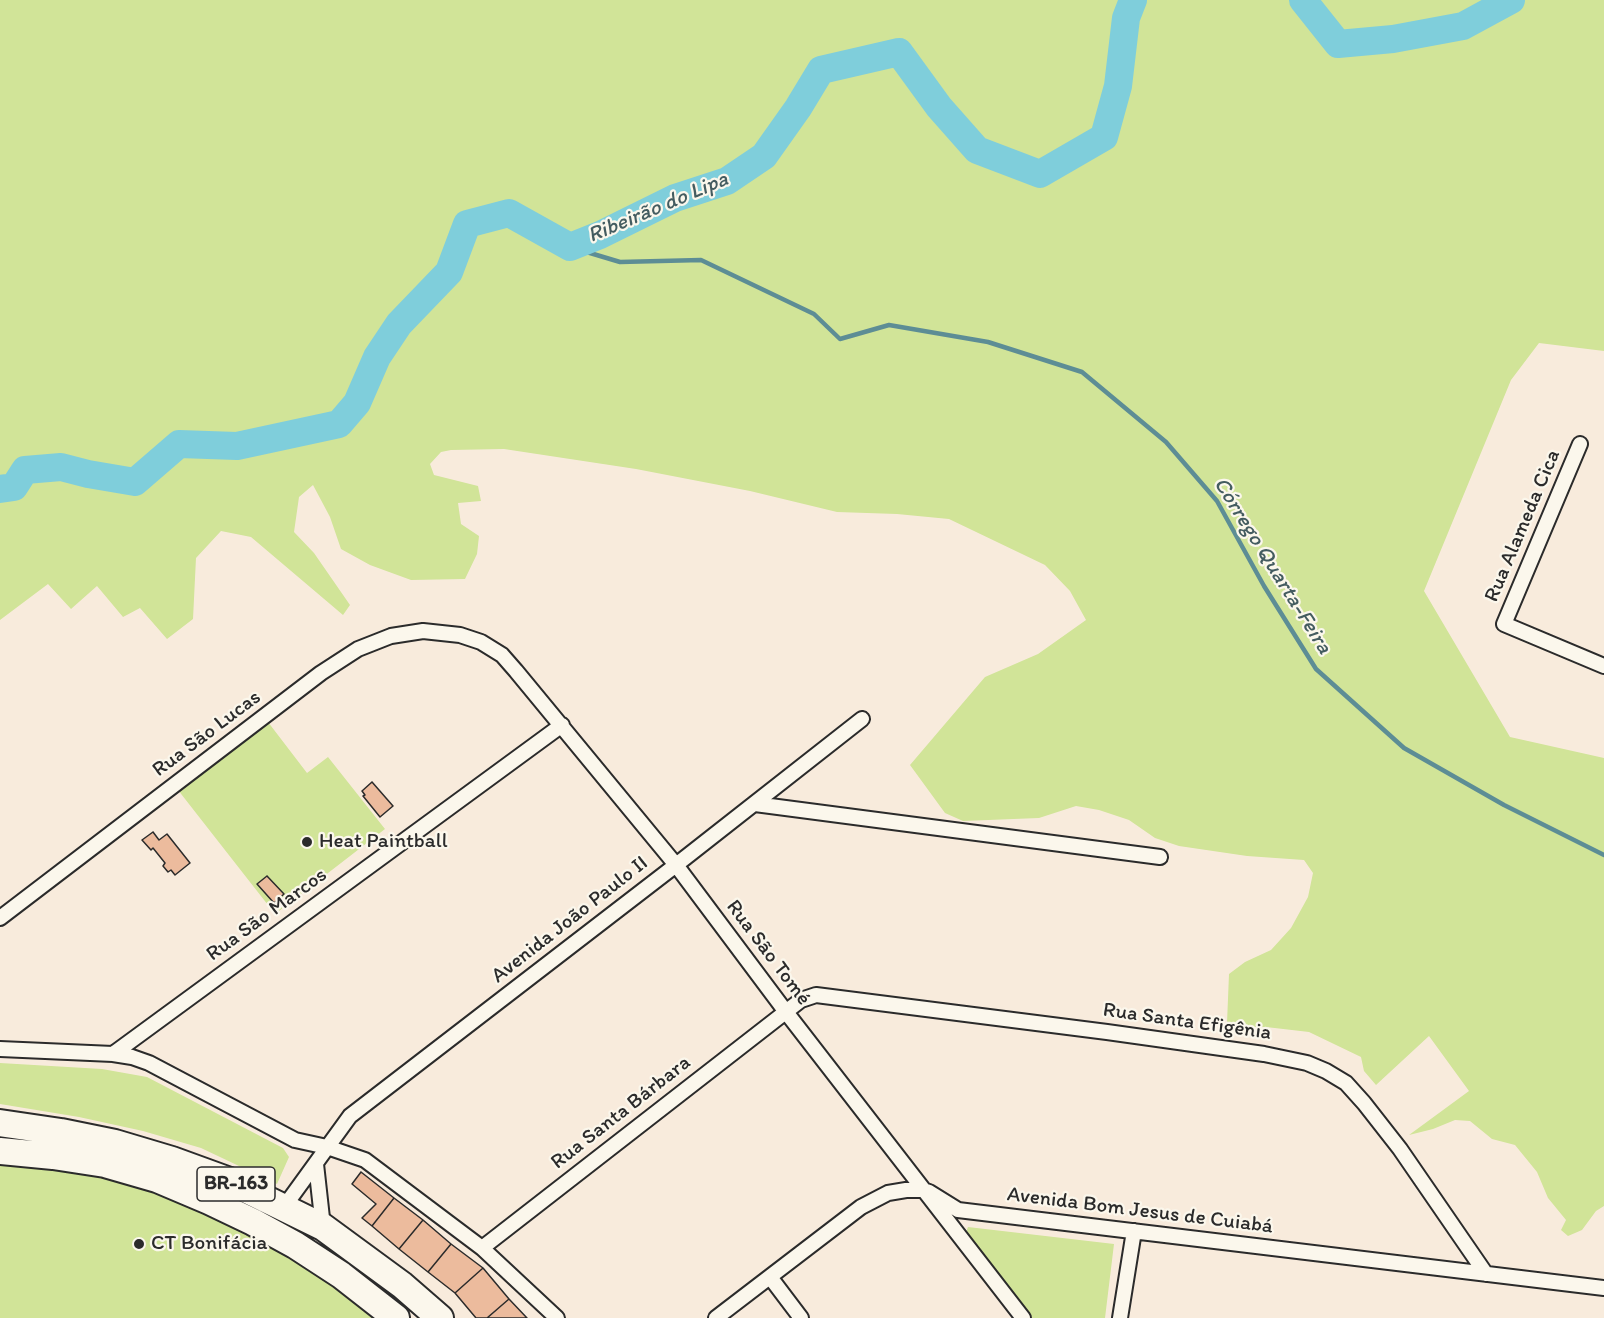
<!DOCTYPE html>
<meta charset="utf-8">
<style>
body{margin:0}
canvas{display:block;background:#f8ebdc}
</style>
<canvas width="1604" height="1318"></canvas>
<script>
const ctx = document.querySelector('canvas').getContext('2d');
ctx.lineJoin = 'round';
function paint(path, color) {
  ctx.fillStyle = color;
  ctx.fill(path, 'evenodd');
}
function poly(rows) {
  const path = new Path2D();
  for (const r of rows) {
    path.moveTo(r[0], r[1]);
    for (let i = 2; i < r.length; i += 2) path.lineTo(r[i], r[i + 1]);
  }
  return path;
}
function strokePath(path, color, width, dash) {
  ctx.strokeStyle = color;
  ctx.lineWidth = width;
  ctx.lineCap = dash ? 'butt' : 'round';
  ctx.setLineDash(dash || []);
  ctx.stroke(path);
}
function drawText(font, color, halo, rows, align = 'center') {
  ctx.font = font + ' Itim,sans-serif';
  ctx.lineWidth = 4.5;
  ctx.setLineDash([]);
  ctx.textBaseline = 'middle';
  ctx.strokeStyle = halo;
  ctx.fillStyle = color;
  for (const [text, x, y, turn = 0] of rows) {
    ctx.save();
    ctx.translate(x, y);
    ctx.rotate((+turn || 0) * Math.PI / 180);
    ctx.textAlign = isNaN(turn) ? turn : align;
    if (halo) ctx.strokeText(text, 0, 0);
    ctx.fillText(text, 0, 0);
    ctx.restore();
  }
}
const green = poly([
 [0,0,1604,0,1604,351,1539,343,1511,380,1424,591,1510,737,1604,758,1604,1206,1596,1211,1582,1230,1568,1236,1561,1230,1566,1220,1548,1198,1537,1172,1515,1145,1492,1139,1470,1121,1455,1120,1433,1129,1409,1135,1469,1091,1429,1036,1376,1085,1364,1071,1361,1057,1309,1032,1266,1027,1238,1027,1227,1023,1229,974,1245,962,1271,950,1291,928,1308,897,1313,873,1304,860,1247,856,1179,846,1155,838,1129,820,1099,810,1076,806,1039,818,963,821,945,813,910,765,985,677,1038,654,1086,620,1070,591,1045,565,949,519,897,514,837,512,750,491,636,469,504,449,451,450,441,452,430,464,434,475,478,486,481,501,458,503,461,524,479,536,477,554,465,579,411,580,370,565,341,549,330,517,313,485,299,497,294,532,314,553,350,605,343,615,251,537,221,531,196,558,193,619,167,639,140,608,123,617,97,586,71,609,48,584,0,620],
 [268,722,307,773,328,757,385,829,275,914,178,790],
 [0,1063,102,1069,147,1077,283,1148,289,1157,277,1184,201,1148,143,1131,79,1117,0,1104],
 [0,1159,105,1175,184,1200,259,1233,384,1318,0,1318],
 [968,1227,1114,1244,1105,1318,1032,1318,964,1238]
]);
const stream = poly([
 [570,247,620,262,701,260,814,314,840,339,889,325,988,342,1082,372,1166,442,1217,501,1264,586,1316,669,1404,748,1504,805,1604,855]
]);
const river = poly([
 [1303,0,1338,44,1393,39,1463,26,1511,0],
 [0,489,14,487,25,470,61,467,88,474,135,482,179,444,237,446,339,424,357,403,377,357,399,324,449,272,467,224,509,213,570,247,600,235,675,198,727,181,764,156,798,108,821,70,899,52,939,107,977,150,1040,174,1104,137,1118,86,1126,18,1133,0]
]);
const building = poly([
 [372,782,393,806,380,817,363,796,365,795,362,791,372,782],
 [153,832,159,840,167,834,190,863,175,875,171,870,168,872,163,866,165,863,153,848,151,850,142,840,153,832],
 [267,876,284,894,274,903,257,884,267,876],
 [361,1172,394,1198,372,1226,362,1218,376,1204,352,1184,361,1172],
 [394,1198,423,1220,399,1249,372,1226,394,1198],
 [423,1220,451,1244,428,1272,399,1249,423,1220],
 [451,1244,483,1268,455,1293,428,1272,451,1244],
 [483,1268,509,1299,487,1318,476,1318,455,1293,483,1268],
 [509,1299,527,1318,487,1318,509,1299]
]);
const street = poly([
 [1580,444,1504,624,1604,666],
 [755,804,1160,857],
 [0,918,321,673,358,649,391,636,423,631,460,635,481,642,502,655,516,671,676,865,786,1012,1023,1318],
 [0,1049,113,1054,132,1057,149,1063,295,1140,327,1147,365,1160,482,1248,557,1318],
 [113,1054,562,725],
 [316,1164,323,1227],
 [284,1207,350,1116,676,865,862,719],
 [482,1248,801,1000,816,995,1107,1032,1264,1054,1307,1063,1326,1071,1346,1083,1364,1103,1400,1149,1486,1274],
 [770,1277,801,1318],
 [716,1318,861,1207,888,1193,906,1190,923,1190,929,1192,958,1210,1604,1288],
 [1120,1318,1134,1231]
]);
const highway = poly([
 [0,1123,61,1132,115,1143,172,1160,227,1180,323,1227,402,1285,440,1318],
 [0,1151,53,1156,105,1164,157,1179,209,1201,253,1222,295,1245,341,1275,396,1318]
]);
const markers = [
 [307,842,6,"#2b2b2b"],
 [139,1244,6,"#2b2b2b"]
];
const shields = [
 [236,1184,78]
];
const shieldNames = [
 ["BR-163",236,1184]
];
const streetNames = [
 ["Rua Alameda Cica",1523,526,-67],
 ["Rua São Lucas",207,734,-37],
 ["Rua São Marcos",267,915,-36],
 ["Avenida João Paulo II",570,920,-38],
 ["Rua São Tomé",768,953,53],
 ["Rua Santa Efigênia",1187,1022,8],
 ["Rua Santa Bárbara",621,1113,-38],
 ["Avenida Bom Jesus de Cuiabá",1140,1211,7]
];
const poiNames = [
 ["Heat Paintball",319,842],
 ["CT Bonifácia",151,1244]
];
const waterNames = [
 ["Ribeirão do Lipa",658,208,-23],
 ["Córrego Quarta-Feira",1272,566,58]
];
paint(green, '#d1e498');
strokePath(stream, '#5d8d95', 4.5);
strokePath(river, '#7fcedb', 28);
paint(building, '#ecbb9d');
strokePath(building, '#2b2b2b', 1.5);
strokePath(street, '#2b2b2b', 18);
strokePath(highway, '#2b2b2b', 30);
strokePath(street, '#fbf7ec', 14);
strokePath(highway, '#fbf7ec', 26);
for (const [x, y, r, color] of markers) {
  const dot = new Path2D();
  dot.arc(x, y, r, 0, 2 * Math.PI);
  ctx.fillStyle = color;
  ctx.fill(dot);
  strokePath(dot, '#fbf7ec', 2);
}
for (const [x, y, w] of shields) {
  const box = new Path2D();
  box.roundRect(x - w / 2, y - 17, w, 34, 4.5);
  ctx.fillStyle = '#fbf7ec';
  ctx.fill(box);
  strokePath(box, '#2b2b2b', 1.5);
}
drawText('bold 20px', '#2b2b2b', null, shieldNames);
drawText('21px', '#2b2b2b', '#fbf7ec', streetNames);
drawText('21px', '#2b2b2b', '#fbf7ec', poiNames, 'left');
drawText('italic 22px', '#445c60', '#fbf7ec', waterNames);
</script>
